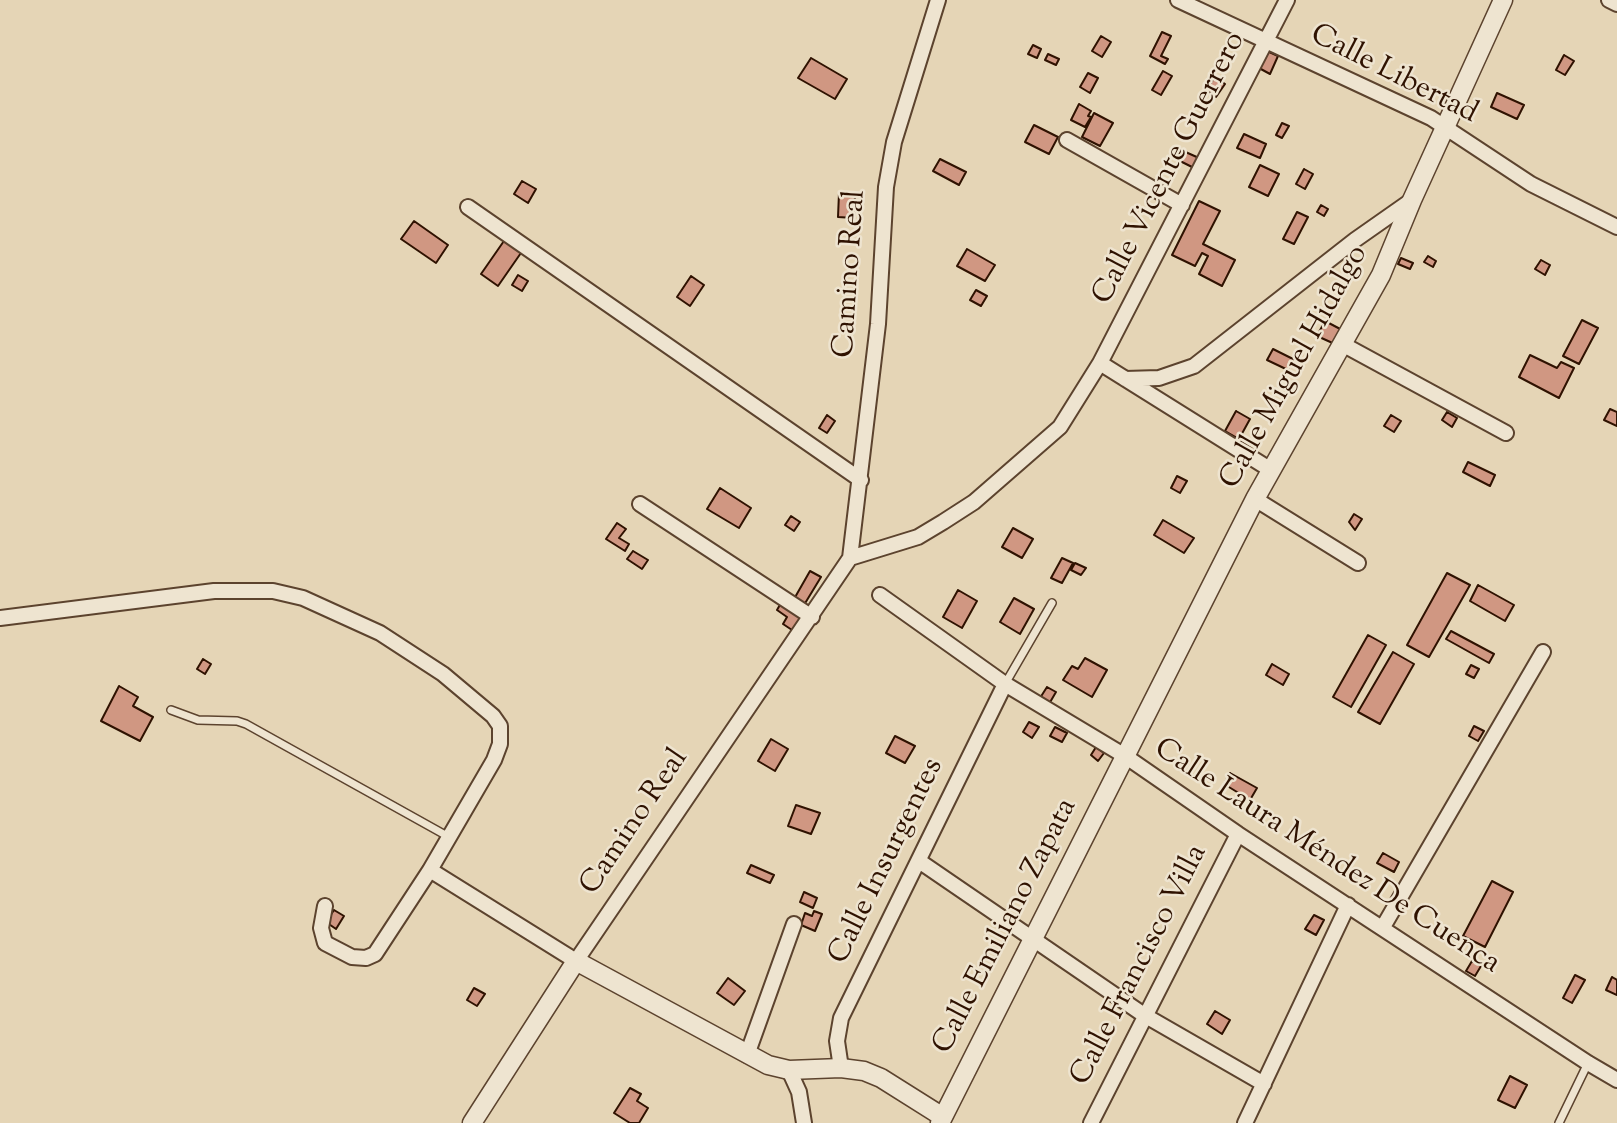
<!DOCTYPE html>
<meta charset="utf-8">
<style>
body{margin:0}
canvas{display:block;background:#e5d5b6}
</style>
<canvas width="1617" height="1123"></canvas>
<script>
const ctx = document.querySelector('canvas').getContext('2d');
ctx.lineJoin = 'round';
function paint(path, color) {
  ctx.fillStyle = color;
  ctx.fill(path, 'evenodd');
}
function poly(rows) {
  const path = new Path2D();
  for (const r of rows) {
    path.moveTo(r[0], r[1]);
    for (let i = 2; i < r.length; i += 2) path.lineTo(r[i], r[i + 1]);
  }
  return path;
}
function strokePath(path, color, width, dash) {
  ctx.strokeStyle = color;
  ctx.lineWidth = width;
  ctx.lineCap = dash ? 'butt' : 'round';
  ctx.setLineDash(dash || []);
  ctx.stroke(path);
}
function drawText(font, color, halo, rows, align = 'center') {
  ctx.font = font + ' "Sorts Mill Goudy",serif';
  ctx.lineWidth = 5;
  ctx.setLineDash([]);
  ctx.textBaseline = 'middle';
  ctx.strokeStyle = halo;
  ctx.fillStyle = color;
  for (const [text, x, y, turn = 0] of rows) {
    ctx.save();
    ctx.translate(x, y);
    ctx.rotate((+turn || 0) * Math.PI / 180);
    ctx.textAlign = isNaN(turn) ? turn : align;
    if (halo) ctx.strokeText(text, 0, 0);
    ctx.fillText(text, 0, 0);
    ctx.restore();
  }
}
const building = poly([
 [1162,32,1171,36,1161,56,1168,59,1165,64,1150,56,1162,32],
 [1101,36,1111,42,1102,57,1092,51,1101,36],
 [1033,45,1041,49,1037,58,1028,54,1033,45],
 [1267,51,1278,56,1270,74,1259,68,1267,51],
 [1048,54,1059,59,1056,65,1045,60,1048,54],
 [1564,55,1574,61,1565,75,1556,70,1564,55],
 [811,58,847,79,835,99,798,78,811,58],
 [1163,71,1172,76,1161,95,1152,90,1163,71],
 [1088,73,1098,78,1090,93,1080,87,1088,73],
 [1215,77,1225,84,1216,97,1206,90,1215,77],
 [1497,93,1524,105,1517,119,1491,107,1497,93],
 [1079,104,1091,111,1088,116,1091,117,1085,127,1071,120,1079,104],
 [1094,113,1113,123,1100,146,1082,137,1094,113],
 [1282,123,1289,126,1282,138,1276,135,1282,123],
 [1034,125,1058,137,1049,154,1025,142,1034,125],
 [1244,134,1266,144,1260,158,1237,148,1244,134],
 [1181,150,1199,158,1194,168,1176,159,1181,150],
 [940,159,966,172,959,185,933,171,940,159],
 [1260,165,1279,174,1268,196,1249,187,1260,165],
 [1304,169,1313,174,1305,189,1296,184,1304,169],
 [522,181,536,189,528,203,514,194,522,181],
 [839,193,855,194,854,218,838,217,839,193],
 [1199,201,1220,211,1203,244,1235,260,1222,286,1199,274,1208,256,1202,253,1195,266,1172,255,1199,201],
 [1321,205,1328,209,1324,216,1317,212,1321,205],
 [1297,212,1308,217,1294,244,1283,239,1297,212],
 [414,221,448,245,436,263,401,239,414,221],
 [506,238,523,250,498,286,481,274,506,238],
 [967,249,995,265,985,281,957,266,967,249],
 [1428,256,1436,261,1433,267,1424,262,1428,256],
 [1401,258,1413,263,1410,269,1398,264,1401,258],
 [1541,260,1550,265,1545,275,1535,269,1541,260],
 [518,275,528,281,522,291,512,285,518,275],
 [691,276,704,285,690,306,677,297,691,276],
 [976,290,987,296,981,306,970,300,976,290],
 [1582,320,1598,328,1579,364,1563,356,1582,320],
 [1325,321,1344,331,1337,345,1317,336,1325,321],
 [1273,349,1293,359,1288,370,1267,360,1273,349],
 [1530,355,1557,368,1561,362,1574,368,1559,398,1519,377,1530,355],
 [1610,409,1617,412,1617,426,1604,420,1610,409],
 [1236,411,1250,419,1239,439,1225,431,1236,411],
 [1447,412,1457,418,1452,427,1442,420,1447,412],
 [827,415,835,421,827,433,819,428,827,415],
 [1391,415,1401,421,1394,432,1384,426,1391,415],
 [1468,462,1495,475,1490,486,1463,472,1468,462],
 [1177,476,1187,481,1180,493,1171,488,1177,476],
 [720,488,751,508,739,528,707,509,720,488],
 [1354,514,1362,519,1355,530,1349,522,1354,514],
 [791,516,800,522,794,531,785,525,791,516],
 [1163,520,1194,538,1184,553,1154,535,1163,520],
 [617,523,626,529,619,538,629,544,625,551,606,539,617,523],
 [1013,528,1033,539,1022,558,1002,547,1013,528],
 [633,551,648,560,642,569,627,559,633,551],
 [1062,558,1073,563,1062,583,1051,578,1062,558],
 [1075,563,1086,568,1081,575,1071,570,1075,563],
 [810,571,821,577,804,605,794,599,810,571],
 [1447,573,1470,585,1429,657,1407,645,1447,573],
 [1478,585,1514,605,1505,621,1470,601,1478,585],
 [958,590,977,601,962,628,943,617,958,590],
 [1014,598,1034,609,1020,634,1000,622,1014,598],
 [781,603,802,616,792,630,783,624,787,617,777,610,781,603],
 [1451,631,1494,654,1489,663,1446,639,1451,631],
 [1368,635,1386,645,1351,707,1333,697,1368,635],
 [1393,652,1414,664,1380,724,1358,712,1393,652],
 [1085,658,1107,670,1092,697,1063,680,1072,666,1078,669,1085,658],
 [203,659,211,664,205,674,197,669,203,659],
 [1272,664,1289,674,1283,685,1266,675,1272,664],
 [1471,665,1479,669,1474,678,1466,674,1471,665],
 [119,686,138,697,133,706,153,717,140,741,101,721,119,686],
 [1047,687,1056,692,1049,704,1040,698,1047,687],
 [1029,722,1039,727,1032,738,1023,732,1029,722],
 [1474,726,1484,731,1478,741,1469,736,1474,726],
 [1055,727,1067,733,1062,742,1050,736,1055,727],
 [895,736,915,746,905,763,886,753,895,736],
 [771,739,788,749,775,771,758,761,771,739],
 [1096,747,1104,753,1098,761,1091,755,1096,747],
 [1230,773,1257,788,1250,800,1224,784,1230,773],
 [796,805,820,813,811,834,788,826,796,805],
 [1383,853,1399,862,1394,872,1377,863,1383,853],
 [751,865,774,875,770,883,747,873,751,865],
 [1492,881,1513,892,1485,947,1463,936,1492,881],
 [804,892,817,898,813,908,800,902,804,892],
 [334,910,344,916,336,929,326,922,334,910],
 [814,911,822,914,815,931,801,925,805,913,812,916,814,911],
 [1314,915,1324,920,1316,935,1305,929,1314,915],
 [1472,961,1481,966,1475,976,1466,971,1472,961],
 [1575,975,1585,980,1572,1003,1563,998,1575,975],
 [1612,977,1617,980,1617,995,1606,990,1612,977],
 [728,978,745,991,734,1005,717,993,728,978],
 [474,988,485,994,477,1006,467,1000,474,988],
 [1215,1011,1230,1020,1222,1034,1207,1024,1215,1011],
 [1510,1076,1527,1085,1515,1108,1498,1100,1510,1076],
 [630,1088,641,1094,637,1101,648,1108,639,1123,630,1123,614,1113,630,1088]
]);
const service = poly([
 [1005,684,1052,603],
 [171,710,198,720,237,721,246,724,449,837],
 [1559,1123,1588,1063]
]);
const minor = poly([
 [1178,0,1431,118,1531,184,1617,227],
 [1609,0,1617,4],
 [1067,140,1182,205],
 [468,207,861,480],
 [1344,345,1506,433],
 [1100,363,1271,470],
 [1125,379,1159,378,1194,366,1355,240,1412,200],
 [1255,499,1358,563],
 [640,504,812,617],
 [850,558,918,537,943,522,974,502,1060,427,1100,363,1287,0],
 [880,595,1005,684,1125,756,1238,834,1588,1063,1617,1080],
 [0,618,214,591,273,591,303,598,380,633,443,674,493,716,500,726,500,744,494,760,430,870,375,954,366,958,352,957,325,943,321,928,325,906],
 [919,861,1144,1015,1264,1084],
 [430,870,576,961,850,558,878,324,886,187,894,142,938,0],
 [1383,927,1543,652],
 [747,1055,794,924],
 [841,1068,837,1041,841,1018,1005,684],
 [789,1070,799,1092,804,1123],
 [1091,1123,1238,834],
 [1245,1123,1348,905]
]);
const tertiary = poly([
 [472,1123,576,961,768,1065,789,1070,841,1068,864,1071,881,1078,943,1117],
 [940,1123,1255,499,1381,275,1412,200,1503,0]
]);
const streetNames = [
 ["Calle Libertad",1393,76,27],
 ["Calle Vicente Guerrero",1171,169,-63],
 ["Camino Real",852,274,-86],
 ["Calle Miguel Hidalgo",1296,368,-61],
 ["Camino Real",636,823,-56],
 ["Calle Laura Méndez De Cuenca",1326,858,33],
 ["Calle Insurgentes",888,862,-64],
 ["Calle Emiliano Zapata",1007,927,-63],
 ["Calle Francisco Villa",1141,966,-63]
];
paint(building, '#d09782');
strokePath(building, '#2f1201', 2);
strokePath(service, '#5c432e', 10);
strokePath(minor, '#5c432e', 18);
strokePath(tertiary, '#5c432e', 21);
strokePath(service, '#eee4d0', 7);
strokePath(minor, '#eee4d0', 14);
strokePath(tertiary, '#eee4d0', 18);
drawText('30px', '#2f1201', '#eee4d0', streetNames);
</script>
